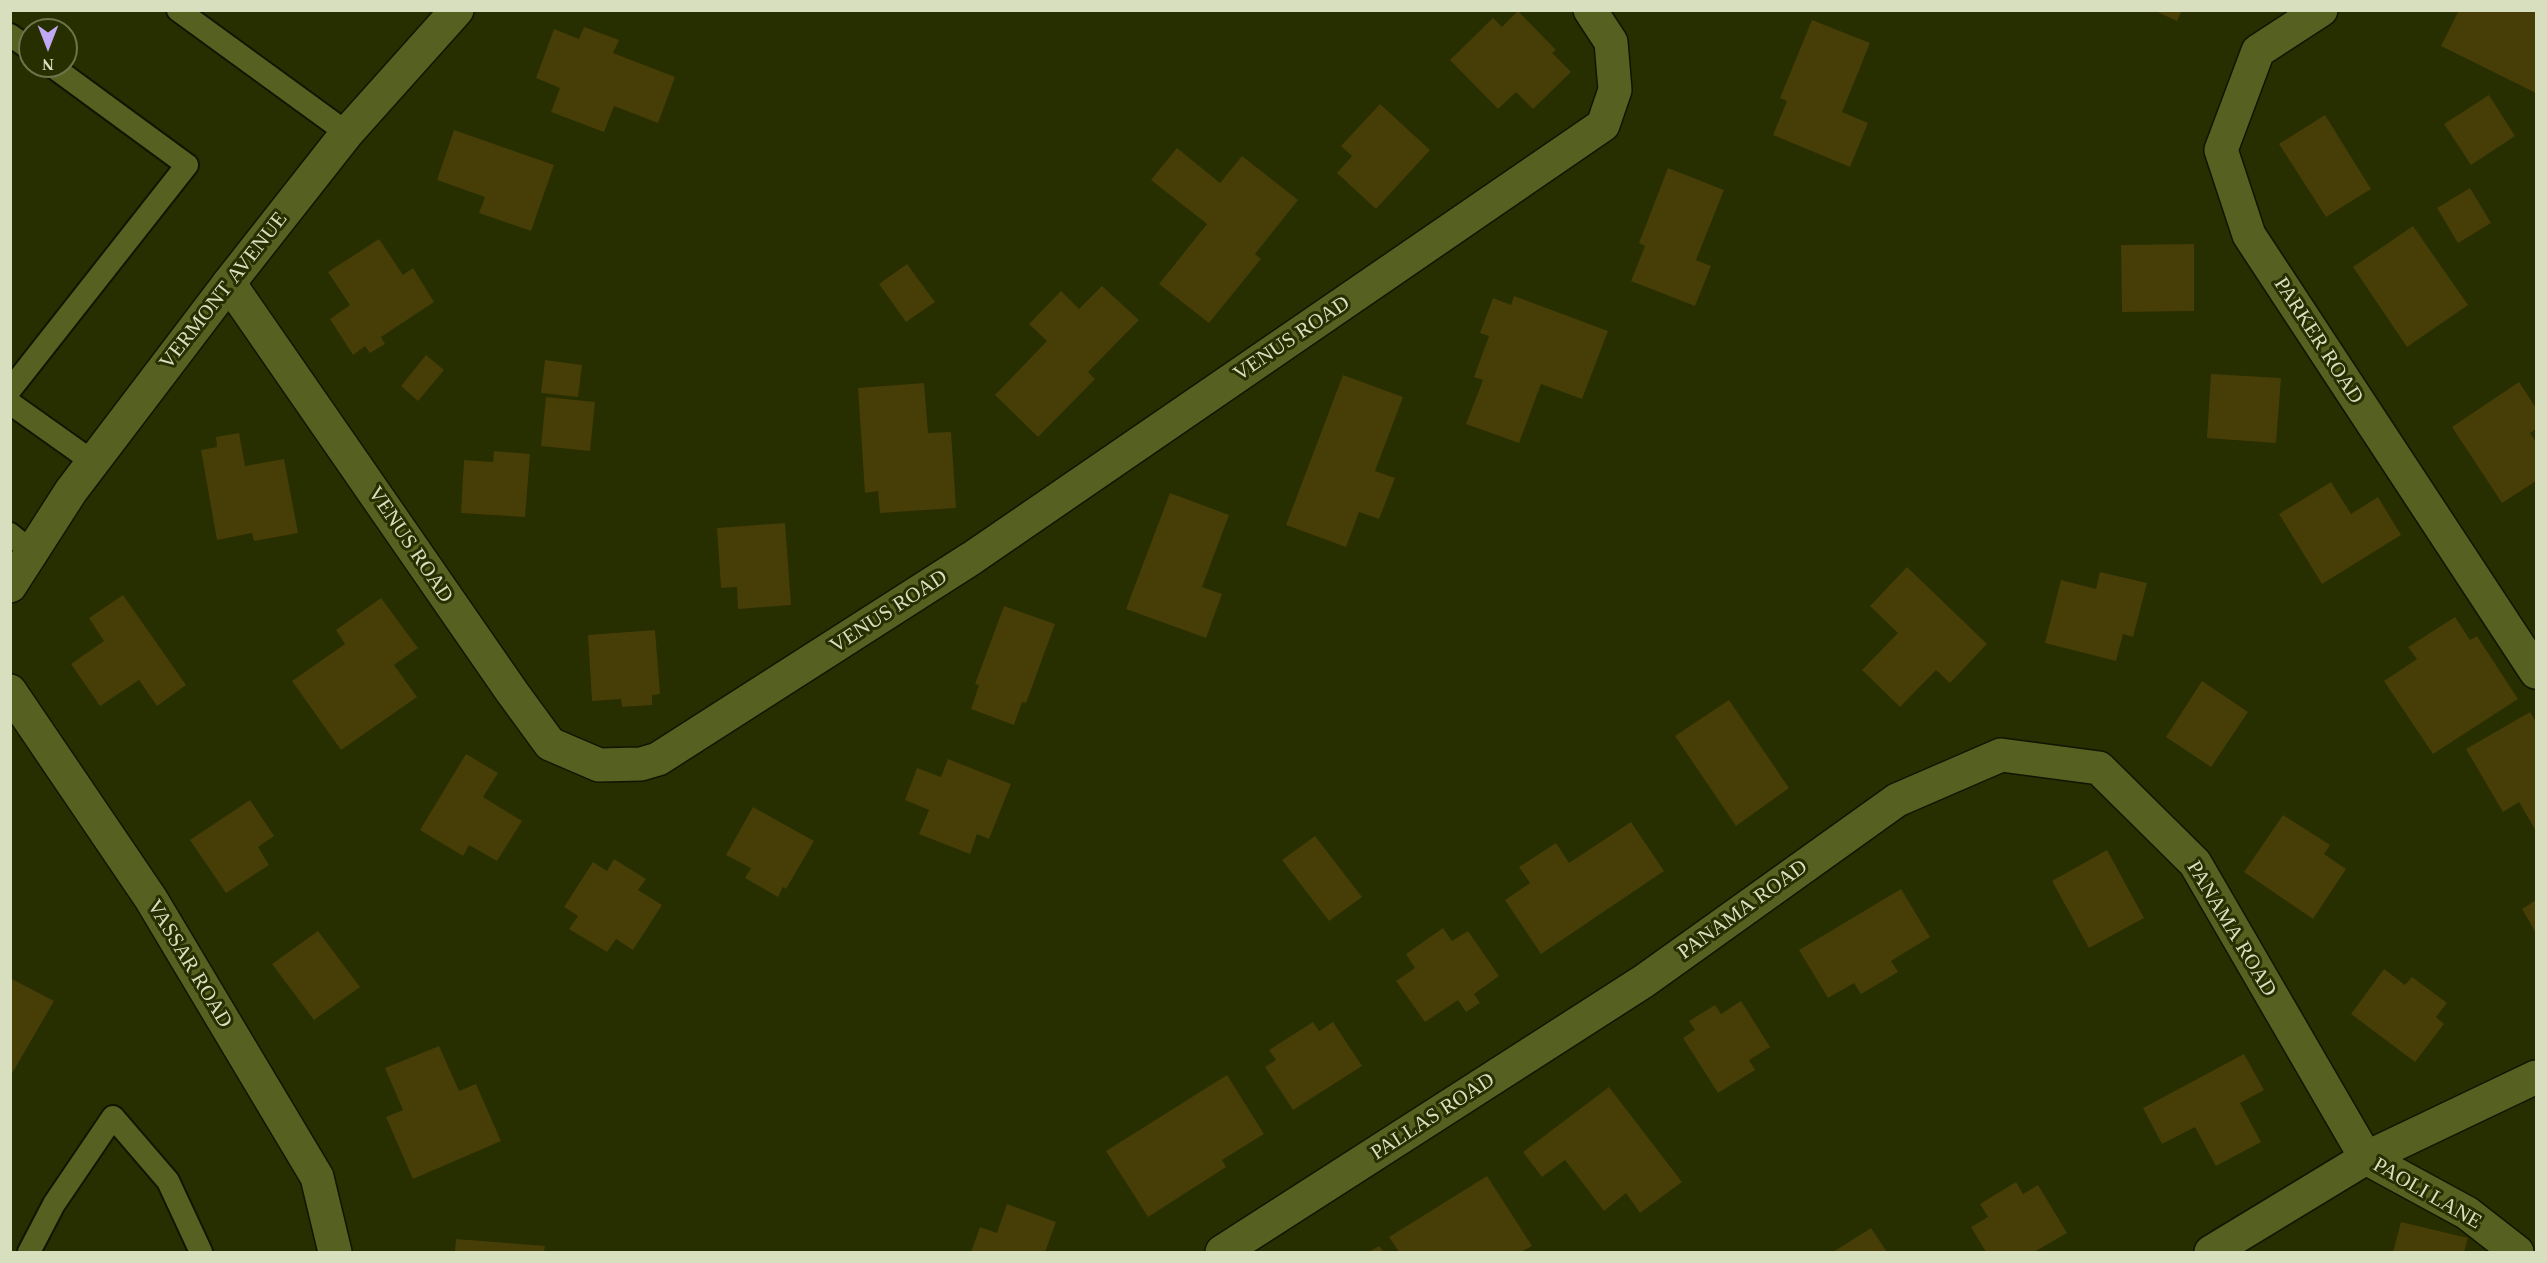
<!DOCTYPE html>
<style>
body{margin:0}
#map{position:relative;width:2547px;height:1263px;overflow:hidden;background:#272e00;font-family:"Times New Roman",serif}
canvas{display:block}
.frame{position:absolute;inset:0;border:12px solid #d7dfbf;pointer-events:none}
.north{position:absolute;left:18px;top:18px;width:60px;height:60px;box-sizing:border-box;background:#272e00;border:2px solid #6d754c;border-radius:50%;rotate:180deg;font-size:16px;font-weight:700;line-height:24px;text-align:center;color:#d7dfbf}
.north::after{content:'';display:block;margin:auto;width:21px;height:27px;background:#c0a8f3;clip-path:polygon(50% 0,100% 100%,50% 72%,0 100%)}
</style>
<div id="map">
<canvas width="2547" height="1263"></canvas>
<div class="frame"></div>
<div class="north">N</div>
</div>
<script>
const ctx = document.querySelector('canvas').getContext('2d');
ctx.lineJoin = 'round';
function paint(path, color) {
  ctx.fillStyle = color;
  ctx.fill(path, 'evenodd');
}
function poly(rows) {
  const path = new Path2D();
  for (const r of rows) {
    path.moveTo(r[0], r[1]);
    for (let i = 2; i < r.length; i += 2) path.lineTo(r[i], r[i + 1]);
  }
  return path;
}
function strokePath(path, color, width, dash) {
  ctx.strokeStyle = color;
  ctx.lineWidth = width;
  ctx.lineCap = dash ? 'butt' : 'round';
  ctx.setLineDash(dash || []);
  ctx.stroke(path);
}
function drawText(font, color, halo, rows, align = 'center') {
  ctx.font = font + ' "Times New Roman",serif';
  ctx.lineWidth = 6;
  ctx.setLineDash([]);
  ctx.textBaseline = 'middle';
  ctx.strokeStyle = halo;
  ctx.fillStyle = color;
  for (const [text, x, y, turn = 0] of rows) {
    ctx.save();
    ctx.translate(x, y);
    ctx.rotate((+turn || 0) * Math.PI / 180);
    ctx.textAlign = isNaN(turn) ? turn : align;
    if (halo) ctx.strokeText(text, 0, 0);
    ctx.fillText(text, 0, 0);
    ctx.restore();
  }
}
const building = poly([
 [2153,10,2182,10,2177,21],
 [2459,10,2536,10,2536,93,2441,46],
 [1518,11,1556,50,1552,53,1571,72,1533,109,1516,92,1498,109,1450,60,1493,18,1502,27],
 [1812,20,1870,43,1842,112,1868,123,1850,167,1773,135,1787,101,1780,98],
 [584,27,619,40,613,53,675,77,658,123,614,106,604,132,551,112,560,88,536,78,554,29,579,39],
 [2489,95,2515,136,2471,165,2444,124],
 [1380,104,1430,150,1376,209,1337,173,1352,156,1341,146],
 [2325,115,2371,189,2326,217,2279,144],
 [454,130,554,165,531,231,479,213,485,197,437,180],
 [1177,148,1220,183,1242,156,1298,200,1255,254,1261,259,1209,323,1159,284,1207,224,1151,180],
 [1668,168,1724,190,1696,260,1711,266,1695,306,1631,281,1645,246,1639,243],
 [2470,188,2491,223,2458,243,2437,208],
 [2413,226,2468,305,2407,347,2353,267],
 [379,239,403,275,413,268,434,302,381,337,385,344,370,353,365,346,353,355,330,319,350,305,328,272],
 [2194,244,2194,311,2122,312,2121,245],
 [907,264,935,302,906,322,879,284],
 [1102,286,1139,320,1088,372,1095,379,1038,437,995,395,1047,341,1029,324,1061,291,1079,309],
 [1514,296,1608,331,1582,399,1541,384,1519,443,1466,424,1483,380,1474,377,1489,336,1480,333,1493,298,1511,305],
 [426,355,444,370,418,401,401,386],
 [545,360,582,365,578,397,541,393],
 [2211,374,2281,378,2276,443,2207,438],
 [1343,375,1403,397,1375,471,1395,478,1379,519,1359,512,1346,547,1286,525],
 [2519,382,2536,408,2536,429,2530,433,2536,442,2536,481,2502,503,2452,427],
 [924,383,928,433,951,432,956,508,880,513,878,491,865,493,858,388],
 [546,397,595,402,590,451,541,446],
 [239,433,245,466,284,459,298,533,254,541,252,533,217,540,201,450,217,447,216,437],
 [494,451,530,454,525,517,461,513,464,460,493,462],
 [2331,482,2351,514,2378,497,2401,535,2322,584,2279,514],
 [1170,493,1229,515,1202,587,1222,594,1206,638,1126,609],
 [785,523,791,605,738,609,737,587,721,588,717,528],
 [1907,567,1987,644,1950,683,1936,670,1900,707,1862,670,1898,633,1870,606],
 [2100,572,2147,583,2133,637,2123,634,2116,661,2045,643,2061,580,2096,589],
 [123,595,186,685,157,706,139,680,100,706,71,664,104,641,89,618],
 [381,598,418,648,394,665,417,697,341,750,292,681,345,644,336,630],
 [1004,606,1055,624,1026,703,1022,702,1014,725,971,709,979,685,975,684],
 [2455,617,2470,640,2477,636,2518,699,2433,754,2384,681,2417,659,2408,647],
 [655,630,660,694,652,695,652,705,622,707,621,699,592,701,588,635],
 [2202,681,2248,712,2211,767,2166,737],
 [1729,700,1789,788,1736,826,1675,736],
 [2530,712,2536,722,2536,831,2519,802,2503,812,2466,749],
 [466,754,498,773,483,797,522,821,497,861,469,845,463,856,420,830],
 [948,759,1011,784,989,839,977,834,970,854,919,834,929,810,905,800,917,768,941,777],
 [250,800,274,836,258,847,269,865,226,893,190,840],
 [753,807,814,841,786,889,783,887,778,897,745,878,751,868,726,855],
 [2283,815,2330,845,2324,854,2346,869,2313,919,2244,872],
 [1631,822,1664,871,1541,954,1505,900,1530,883,1519,867,1556,843,1569,863],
 [1315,836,1362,897,1329,921,1282,860],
 [2107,850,2144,918,2089,948,2052,881],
 [614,859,646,879,638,890,662,905,633,950,616,939,607,952,569,929,578,916,564,907,593,862,607,871],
 [1901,889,1930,937,1891,961,1898,972,1861,994,1854,983,1828,998,1799,950],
 [2536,900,2536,933,2522,909],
 [1443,928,1452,941,1468,931,1499,976,1474,994,1480,1003,1466,1012,1458,1000,1425,1022,1396,981,1415,968,1406,954],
 [318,931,360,987,314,1020,272,964],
 [2384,969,2405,985,2412,977,2447,1003,2436,1017,2444,1024,2415,1062,2351,1014],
 [10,978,54,1001,10,1077],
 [1741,1001,1770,1047,1749,1060,1755,1070,1718,1093,1683,1038,1695,1030,1689,1021,1715,1005,1721,1014],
 [1313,1022,1319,1031,1333,1022,1362,1066,1293,1110,1265,1067,1276,1060,1269,1050],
 [439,1046,459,1091,476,1084,501,1141,413,1179,386,1117,403,1110,385,1068],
 [2244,1054,2264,1090,2240,1103,2261,1142,2216,1166,2195,1127,2162,1144,2143,1108],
 [1227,1075,1264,1134,1222,1160,1226,1167,1148,1217,1106,1151],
 [1609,1087,1682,1182,1640,1213,1626,1193,1604,1211,1565,1160,1542,1177,1523,1152],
 [1487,1176,1532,1246,1521,1252,1399,1252,1389,1237],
 [2016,1182,2023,1194,2038,1185,2067,1233,2034,1252,1986,1252,1971,1227,1988,1217,1980,1204],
 [1007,1204,1056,1222,1045,1252,971,1252,980,1227,997,1233],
 [2401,1222,2468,1238,2464,1252,2393,1252],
 [1871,1228,1887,1252,1833,1252],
 [456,1239,545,1246,544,1252,455,1252],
 [1379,1246,1384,1252,1369,1252]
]);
const lane = poly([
 [178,10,347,133],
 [10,35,30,49],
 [10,390,187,165,52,66],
 [10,403,93,462],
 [10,534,32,552],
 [29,1252,54,1204,113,1117,168,1181,201,1252]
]);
const street = poly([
 [2321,10,2258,51,2221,150,2249,235,2536,672],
 [229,283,512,692,550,744,599,765,641,764,658,759,972,558,1603,125,1615,90,1611,42,1590,10],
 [10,691,151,899,317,1177,335,1252],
 [1222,1252,1644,981,1897,800,2001,755,2099,768,2195,863,2366,1158,2467,1213,2517,1252]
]);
const secondary = poly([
 [10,586,71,491,229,283,347,133,457,10],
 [2211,1252,2366,1158,2536,1077]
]);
const streetNames = [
 ["VERMONT AVENUE",224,291,-52],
 ["VENUS ROAD",1292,339,-34],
 ["PARKER ROAD",2318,341,57],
 ["VENUS ROAD",410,545,56],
 ["VENUS ROAD",889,612,-33],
 ["PANAMA ROAD",1743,910,-36],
 ["PANAMA ROAD",2231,929,59],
 ["VASSAR ROAD",189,964,59],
 ["PALLAS ROAD",1433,1117,-33],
 ["PAOLI LANE",2427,1194,30]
];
paint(building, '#473d06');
strokePath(lane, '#111500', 26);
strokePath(street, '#111500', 36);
strokePath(secondary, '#111500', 36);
strokePath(lane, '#566121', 22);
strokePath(street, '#566121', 33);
strokePath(secondary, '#566121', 33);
drawText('21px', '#d7dfbf', '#272e00', streetNames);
</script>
